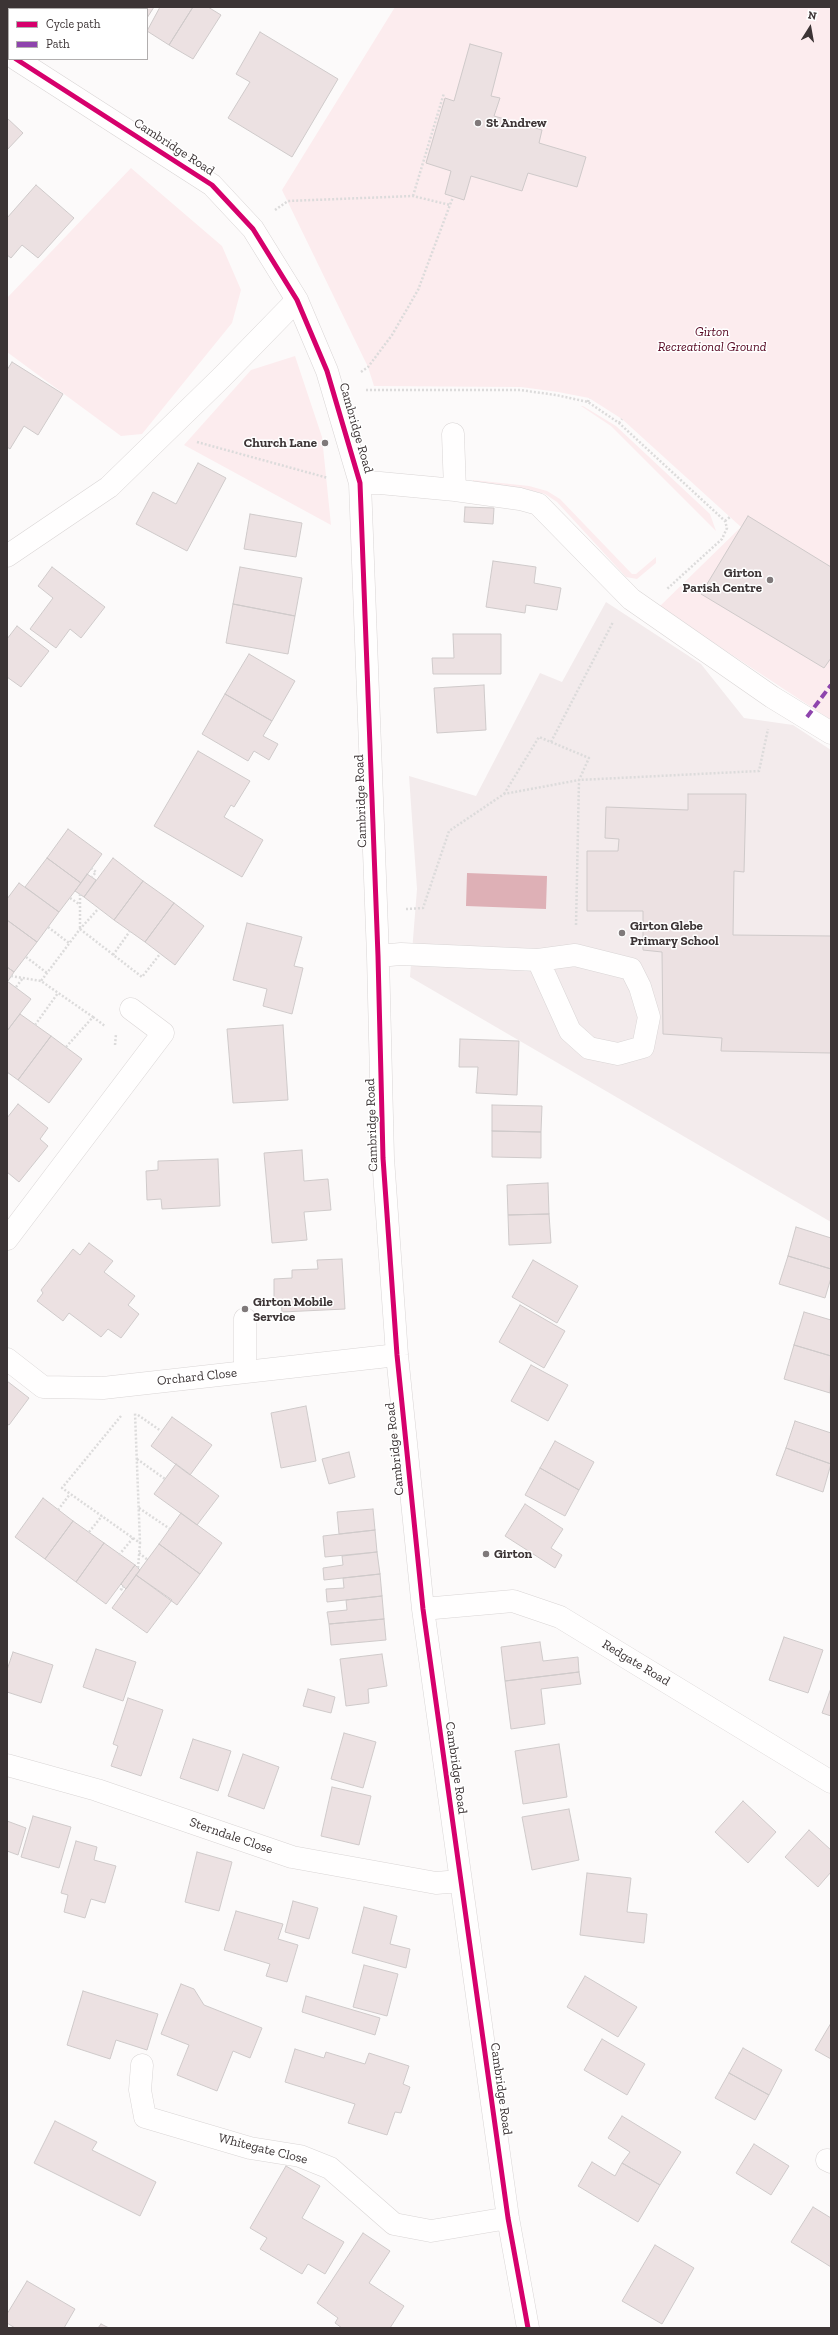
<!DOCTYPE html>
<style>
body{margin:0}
#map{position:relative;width:838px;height:2335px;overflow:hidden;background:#fcfafa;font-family:"Zilla Slab",serif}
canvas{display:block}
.frame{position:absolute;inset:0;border:8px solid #3c3435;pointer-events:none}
.legend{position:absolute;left:8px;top:8px;width:140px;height:52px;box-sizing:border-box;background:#fff;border:1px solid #b1aeae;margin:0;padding:5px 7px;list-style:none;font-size:12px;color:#3c3435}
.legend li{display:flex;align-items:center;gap:8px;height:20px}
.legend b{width:20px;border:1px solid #b1aeae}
.north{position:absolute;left:790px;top:8px;width:40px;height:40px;-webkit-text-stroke:3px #fff;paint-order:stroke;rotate:11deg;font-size:11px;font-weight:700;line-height:16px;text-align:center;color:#3c3435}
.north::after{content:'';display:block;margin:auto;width:14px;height:18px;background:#3c3435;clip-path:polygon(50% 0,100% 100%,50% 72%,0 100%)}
</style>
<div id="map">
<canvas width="838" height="2335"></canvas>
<div class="frame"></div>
<ul class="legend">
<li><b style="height:5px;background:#d6006c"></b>Cycle path</li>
<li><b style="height:5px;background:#8e44ad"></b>Path</li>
</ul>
<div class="north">N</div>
</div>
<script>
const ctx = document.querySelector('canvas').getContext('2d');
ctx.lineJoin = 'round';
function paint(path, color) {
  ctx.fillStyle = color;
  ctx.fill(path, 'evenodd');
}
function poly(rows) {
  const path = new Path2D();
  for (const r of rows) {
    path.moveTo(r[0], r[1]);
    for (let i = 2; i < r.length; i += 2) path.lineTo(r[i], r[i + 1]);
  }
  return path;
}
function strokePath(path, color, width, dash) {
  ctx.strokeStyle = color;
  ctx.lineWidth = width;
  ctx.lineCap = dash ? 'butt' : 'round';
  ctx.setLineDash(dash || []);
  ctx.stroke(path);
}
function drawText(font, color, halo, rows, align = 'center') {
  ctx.font = font + ' "Zilla Slab",serif';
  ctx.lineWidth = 3;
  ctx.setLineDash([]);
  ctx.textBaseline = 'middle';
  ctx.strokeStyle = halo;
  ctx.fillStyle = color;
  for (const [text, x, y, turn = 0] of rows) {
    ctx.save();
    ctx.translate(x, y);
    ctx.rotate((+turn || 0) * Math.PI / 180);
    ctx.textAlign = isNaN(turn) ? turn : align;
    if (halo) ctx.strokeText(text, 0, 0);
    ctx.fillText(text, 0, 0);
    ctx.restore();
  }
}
const built = poly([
 [606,602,701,664,744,718,793,725,831,750,831,1222,410,977,417,889,409,776,476,796,540,673,562,682]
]);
const green = poly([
 [395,7,831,7,831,720,659,607,741,527,622,419,589,398,558,392,521,387,374,386,368,367,282,190],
 [131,168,222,246,241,290,232,323,142,434,121,436,7,352,7,298],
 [295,356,322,437,331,525,184,445,251,370],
 [581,406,583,406,616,426,710,514,716,531,611,426],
 [473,480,529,486,547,491,560,499,632,574,636,574,656,557,656,563,637,579,626,577,557,502,545,494,529,490,473,484]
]);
const water = poly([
 [467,873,547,876,546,909,466,906]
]);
const building = poly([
 [106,7,154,7,147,18,147,9,109,9,106,7],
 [160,7,193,7,169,45,147,31,160,7],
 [193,7,208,7,221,15,193,59,169,45,193,7],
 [260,32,338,79,292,157,228,118,250,82,236,74,260,32],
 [470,44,502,53,491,96,500,98,494,116,542,130,539,143,586,157,577,187,528,173,522,191,471,176,464,200,445,194,451,171,426,163,445,98,454,101,470,44],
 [7,118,23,133,7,150,7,118],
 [36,185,74,218,38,258,22,245,11,258,7,255,7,218,36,185],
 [12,362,63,394,38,435,24,426,10,449,7,447,7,370,12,362],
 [198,463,226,478,187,551,136,524,153,492,176,504,198,463],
 [465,507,494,508,493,524,464,522,465,507],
 [250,514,302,523,296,557,244,549,250,514],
 [748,516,831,567,831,658,824,668,701,594,748,516],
 [493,561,536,567,534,583,561,588,557,610,526,605,525,613,486,607,493,561],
 [52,567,105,607,81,638,70,629,56,648,30,629,53,598,38,586,52,567],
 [240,567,302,578,295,616,233,604,240,567],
 [233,604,295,616,288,654,226,643,233,604],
 [17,626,49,651,21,687,7,677,7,639,17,626],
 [453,634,501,634,501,674,433,674,432,658,454,658,453,634],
 [249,654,295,681,272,721,225,694,249,654],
 [484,685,486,730,437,733,434,688,484,685],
 [225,694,272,721,263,736,278,744,269,760,254,751,248,761,202,734,225,694],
 [198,751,250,781,234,807,231,805,224,817,263,840,242,877,154,826,198,751],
 [688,794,746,794,744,872,734,871,733,935,831,936,831,1053,721,1051,722,1038,663,1034,662,952,643,950,643,911,587,911,587,851,618,851,619,839,605,838,606,807,688,810,688,794],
 [68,829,102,854,81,883,47,858,68,829],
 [47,858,81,883,59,912,25,887,47,858],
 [113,858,143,881,114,920,84,897,113,858],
 [87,874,96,880,84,897,75,891,87,874],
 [143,881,174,903,145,942,114,920,143,881],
 [19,883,59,912,37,942,7,920,7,899,19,883],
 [174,903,204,926,175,965,145,942,174,903],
 [7,920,37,942,14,972,7,967,7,920],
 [247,923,302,937,294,966,303,968,292,1014,263,1006,267,989,233,980,247,923],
 [7,967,14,972,8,981,7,981,7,967],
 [7,981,31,999,7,1031,7,981],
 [20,1014,51,1036,18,1080,7,1072,7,1031,20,1014],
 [283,1025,288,1100,233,1103,227,1029,283,1025],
 [51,1036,82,1059,49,1103,18,1080,51,1036],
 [460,1039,519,1041,517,1095,476,1093,478,1067,459,1067,460,1039],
 [18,1104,48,1128,40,1139,48,1146,19,1182,7,1172,7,1118,18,1104],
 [492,1105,542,1106,541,1132,492,1131,492,1105],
 [492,1131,541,1132,541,1158,492,1157,492,1131],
 [302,1150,304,1181,328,1179,331,1210,304,1212,307,1240,272,1243,264,1153,302,1150],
 [218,1159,220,1206,162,1209,161,1199,147,1200,146,1171,158,1170,158,1161,218,1159],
 [548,1183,549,1214,508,1215,507,1185,548,1183],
 [549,1214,551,1243,509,1245,508,1215,549,1214],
 [796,1227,831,1238,831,1269,788,1256,796,1227],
 [89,1243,113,1261,104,1272,135,1296,128,1305,139,1314,121,1338,108,1329,101,1337,69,1313,63,1321,37,1301,43,1293,41,1290,73,1249,80,1255,89,1243],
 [788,1256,831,1269,831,1278,825,1298,779,1284,788,1256],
 [342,1259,345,1309,282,1312,281,1300,274,1301,274,1279,292,1278,292,1270,318,1269,317,1260,342,1259],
 [533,1260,578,1286,557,1323,512,1297,533,1260],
 [520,1305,565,1331,544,1368,499,1342,520,1305],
 [804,1312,831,1320,831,1356,794,1345,804,1312],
 [794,1345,831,1356,830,1393,784,1379,794,1345],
 [531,1365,568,1385,548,1421,511,1401,531,1365],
 [7,1381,29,1398,9,1425,7,1424,7,1381],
 [306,1406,316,1461,281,1468,271,1413,306,1406],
 [172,1417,212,1445,190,1475,151,1446,172,1417],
 [795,1421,831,1433,831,1464,786,1448,795,1421],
 [555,1441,594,1462,579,1490,540,1468,555,1441],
 [786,1448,831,1464,823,1492,776,1475,786,1448],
 [349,1452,355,1477,329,1484,322,1459,349,1452],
 [176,1464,219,1496,197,1525,154,1494,176,1464],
 [540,1468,579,1490,565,1516,525,1495,540,1468],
 [43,1498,73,1521,45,1559,15,1537,43,1498],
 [525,1504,563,1529,551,1548,562,1555,555,1568,505,1536,525,1504],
 [373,1509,375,1530,339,1534,337,1512,373,1509],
 [181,1513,222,1543,200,1574,159,1544,181,1513],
 [73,1521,104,1543,76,1582,45,1559,73,1521],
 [375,1530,377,1552,325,1557,323,1536,375,1530],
 [104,1543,135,1565,106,1604,76,1582,104,1543],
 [159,1544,200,1574,177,1605,136,1575,159,1544],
 [377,1552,380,1574,324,1580,323,1568,343,1565,342,1556,377,1552],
 [135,1565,140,1570,126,1589,121,1584,135,1565],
 [380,1574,382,1596,327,1602,326,1589,344,1588,343,1578,380,1574],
 [136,1575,172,1600,147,1633,112,1608,136,1575],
 [382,1596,384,1619,329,1624,327,1612,347,1610,346,1600,382,1596],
 [384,1619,386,1640,331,1645,329,1624,384,1619],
 [784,1637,823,1650,808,1693,769,1680,784,1637],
 [540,1642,543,1661,578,1657,579,1672,505,1681,501,1647,540,1642],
 [96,1649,136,1662,123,1701,83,1687,96,1649],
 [13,1652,53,1665,41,1703,7,1692,7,1670,13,1652],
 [382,1654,387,1686,368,1689,369,1703,346,1706,340,1659,382,1654],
 [579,1672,581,1684,541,1689,545,1724,511,1729,505,1681,579,1672],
 [831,1688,831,1716,822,1713,831,1688],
 [308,1689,335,1697,331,1713,303,1706,308,1689],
 [128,1698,163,1710,141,1776,111,1766,118,1746,113,1744,128,1698],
 [344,1733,376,1742,363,1788,331,1779,344,1733],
 [193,1739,231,1751,218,1791,180,1778,193,1739],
 [559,1744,567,1797,523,1804,515,1751,559,1744],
 [243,1754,279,1767,264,1809,228,1796,243,1754],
 [332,1787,371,1796,359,1845,321,1836,332,1787],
 [743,1801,776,1832,748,1863,715,1832,743,1801],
 [569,1809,579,1860,532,1870,522,1817,569,1809],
 [33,1816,71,1827,59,1868,21,1857,33,1816],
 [7,1821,26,1828,18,1855,7,1851,7,1821],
 [809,1830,831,1850,831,1872,818,1887,785,1857,809,1830],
 [76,1841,97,1847,94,1860,116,1866,105,1903,91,1899,85,1918,64,1912,68,1895,61,1893,76,1841],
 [197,1852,232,1862,219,1911,185,1902,197,1852],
 [587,1873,631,1878,627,1912,647,1914,644,1943,580,1935,587,1873],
 [293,1901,318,1908,309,1939,285,1932,293,1901],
 [364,1907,397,1916,390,1944,410,1949,406,1968,352,1953,364,1907],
 [236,1911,283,1924,278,1939,298,1945,287,1982,266,1976,270,1964,224,1950,236,1911],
 [364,1965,398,1974,387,2016,353,2007,364,1965],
 [585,1976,637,2007,618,2037,567,2007,585,1976],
 [181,1984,194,1989,204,2005,262,2028,250,2058,233,2051,217,2091,177,2075,189,2045,161,2034,181,1984],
 [83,1991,158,2014,147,2050,116,2040,110,2059,67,2045,83,1991],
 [306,1996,380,2018,375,2035,302,2012,306,1996],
 [831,2023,831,2059,815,2050,831,2023],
 [602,2039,645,2064,627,2095,584,2070,602,2039],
 [743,2048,782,2070,769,2095,729,2073,743,2048],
 [295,2049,324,2058,326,2052,365,2064,369,2053,409,2066,403,2084,410,2087,401,2113,395,2112,387,2135,348,2123,355,2104,285,2082,295,2049],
 [729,2073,769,2095,755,2120,715,2098,729,2073],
 [622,2116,681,2152,660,2185,622,2163,630,2152,608,2138,622,2116],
 [55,2121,97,2142,92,2150,156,2182,140,2216,34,2163,55,2121],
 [754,2144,789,2166,771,2195,736,2173,754,2144],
 [592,2162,615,2176,622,2163,660,2185,638,2222,578,2186,592,2162],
 [286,2166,320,2186,302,2218,344,2242,325,2274,308,2264,302,2274,260,2249,267,2238,250,2228,286,2166],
 [813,2207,831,2218,831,2267,791,2242,813,2207],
 [363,2233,390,2251,369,2283,404,2306,390,2328,342,2328,335,2323,338,2318,317,2303,363,2233],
 [655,2245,694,2268,662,2324,622,2301,655,2245],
 [27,2281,75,2309,64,2328,15,2328,7,2323,7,2314,27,2281],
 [101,2324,109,2328,98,2328,101,2324]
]);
const path = poly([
 [413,196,444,93],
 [275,210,288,201,413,196,450,205],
 [361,372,368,367,392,335,418,290,453,197],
 [366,390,520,390,556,395,588,402,619,423,725,521,727,528,722,539,667,589],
 [588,402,589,398],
 [619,423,622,419],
 [197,442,328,478],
 [725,521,730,517],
 [551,742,613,622],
 [504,794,539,737,589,758,579,780,759,771,768,729],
 [91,868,96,872,92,877],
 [70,898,79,904],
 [406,909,423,908,449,831,504,794,579,780,576,926],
 [48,927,69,943],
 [80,928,80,894],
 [80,929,142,977,160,954],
 [113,955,130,931],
 [26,957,47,973],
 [11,976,41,981],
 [16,987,23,978],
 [93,1017,105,1026],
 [35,1025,58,993],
 [115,1045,116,1034],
 [66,1047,93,1017,41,981,80,929,99,908],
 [138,1415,161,1431],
 [121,1416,62,1488,140,1543,135,1413],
 [137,1459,165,1479],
 [139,1508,170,1529],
 [58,1510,70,1494],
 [89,1532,102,1516],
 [139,1553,148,1560],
 [119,1555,133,1538],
 [138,1568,140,1543],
 [124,1586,121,1589,124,1591]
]);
const minor = poly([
 [16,59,212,185,253,229,297,300,327,371,360,483,378,956,383,1158,397,1355,423,1609,508,2218,528,2328],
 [360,483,380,483,455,490,453,434],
 [455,490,520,499,538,504,631,599,772,697,831,733],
 [7,556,109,487,222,377,297,300],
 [378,956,401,954,538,960,575,955,631,969,640,987,649,1017,643,1047,618,1054,589,1048,570,1031,538,960],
 [7,1239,163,1033,131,1009],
 [245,1319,245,1372],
 [7,1359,43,1387,103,1388,397,1355],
 [423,1609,513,1601,560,1617,831,1782],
 [7,1765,97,1790,292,1857,436,1883,460,1881],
 [142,2065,140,2090,145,2117,250,2148,300,2156,330,2168,394,2224,431,2231,508,2218],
 [827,2160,831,2162]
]);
const quiet = poly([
 [807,717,831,685]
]);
const cycleway = poly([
 [16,59,212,185,253,229,297,300,327,371,360,483,378,956,383,1158,397,1355,423,1609,508,2218,528,2328]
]);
const markers = [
 [478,123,4,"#7f797a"],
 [325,443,4,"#7f797a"],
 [770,580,4,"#7f797a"],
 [622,933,4,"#7f797a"],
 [245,1309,4,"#7f797a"],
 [486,1554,4,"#7f797a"]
];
const poiNames = [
 ["St Andrew",486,123],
 ["Church Lane",317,443,"right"],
 ["Girton",762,573,"right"],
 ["Parish Centre",762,588,"right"],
 ["Girton Glebe",630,926],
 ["Primary School",630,941],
 ["Girton Mobile",253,1302],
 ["Service",253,1317],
 ["Girton",494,1554]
];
const streetNames = [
 ["Cambridge Road",174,147,33],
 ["Cambridge Road",356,428,74],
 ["Cambridge Road",361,801,-92],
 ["Cambridge Road",372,1125,-92],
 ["Orchard Close",197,1377,-6],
 ["Cambridge Road",395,1449,-96],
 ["Redgate Road",636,1663,31],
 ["Cambridge Road",456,1768,82],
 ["Sterndale Close",231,1836,19],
 ["Cambridge Road",501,2089,82],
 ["Whitegate Close",263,2149,14]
];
const parkNames = [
 ["Girton",712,332],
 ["Recreational Ground",712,347]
];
paint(built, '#f3ebec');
paint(green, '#fcecee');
paint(water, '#deb0b6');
paint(building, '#ece1e2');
strokePath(building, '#cfcaca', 1);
strokePath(minor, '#d9d5d5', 23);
strokePath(path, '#dcdbdb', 2.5, [2, 2]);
strokePath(minor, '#fffefe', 22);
strokePath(quiet, '#8e44ad', 4, [8, 4]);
strokePath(cycleway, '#d6006c', 5);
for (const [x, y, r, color] of markers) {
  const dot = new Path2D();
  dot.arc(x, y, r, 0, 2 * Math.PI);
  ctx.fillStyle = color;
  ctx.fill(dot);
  strokePath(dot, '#fff', 1.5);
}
drawText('bold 13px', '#3c3435', '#fff', poiNames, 'left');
drawText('13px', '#3c3435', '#fff', streetNames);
drawText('italic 13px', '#53031e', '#fff', parkNames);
</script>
